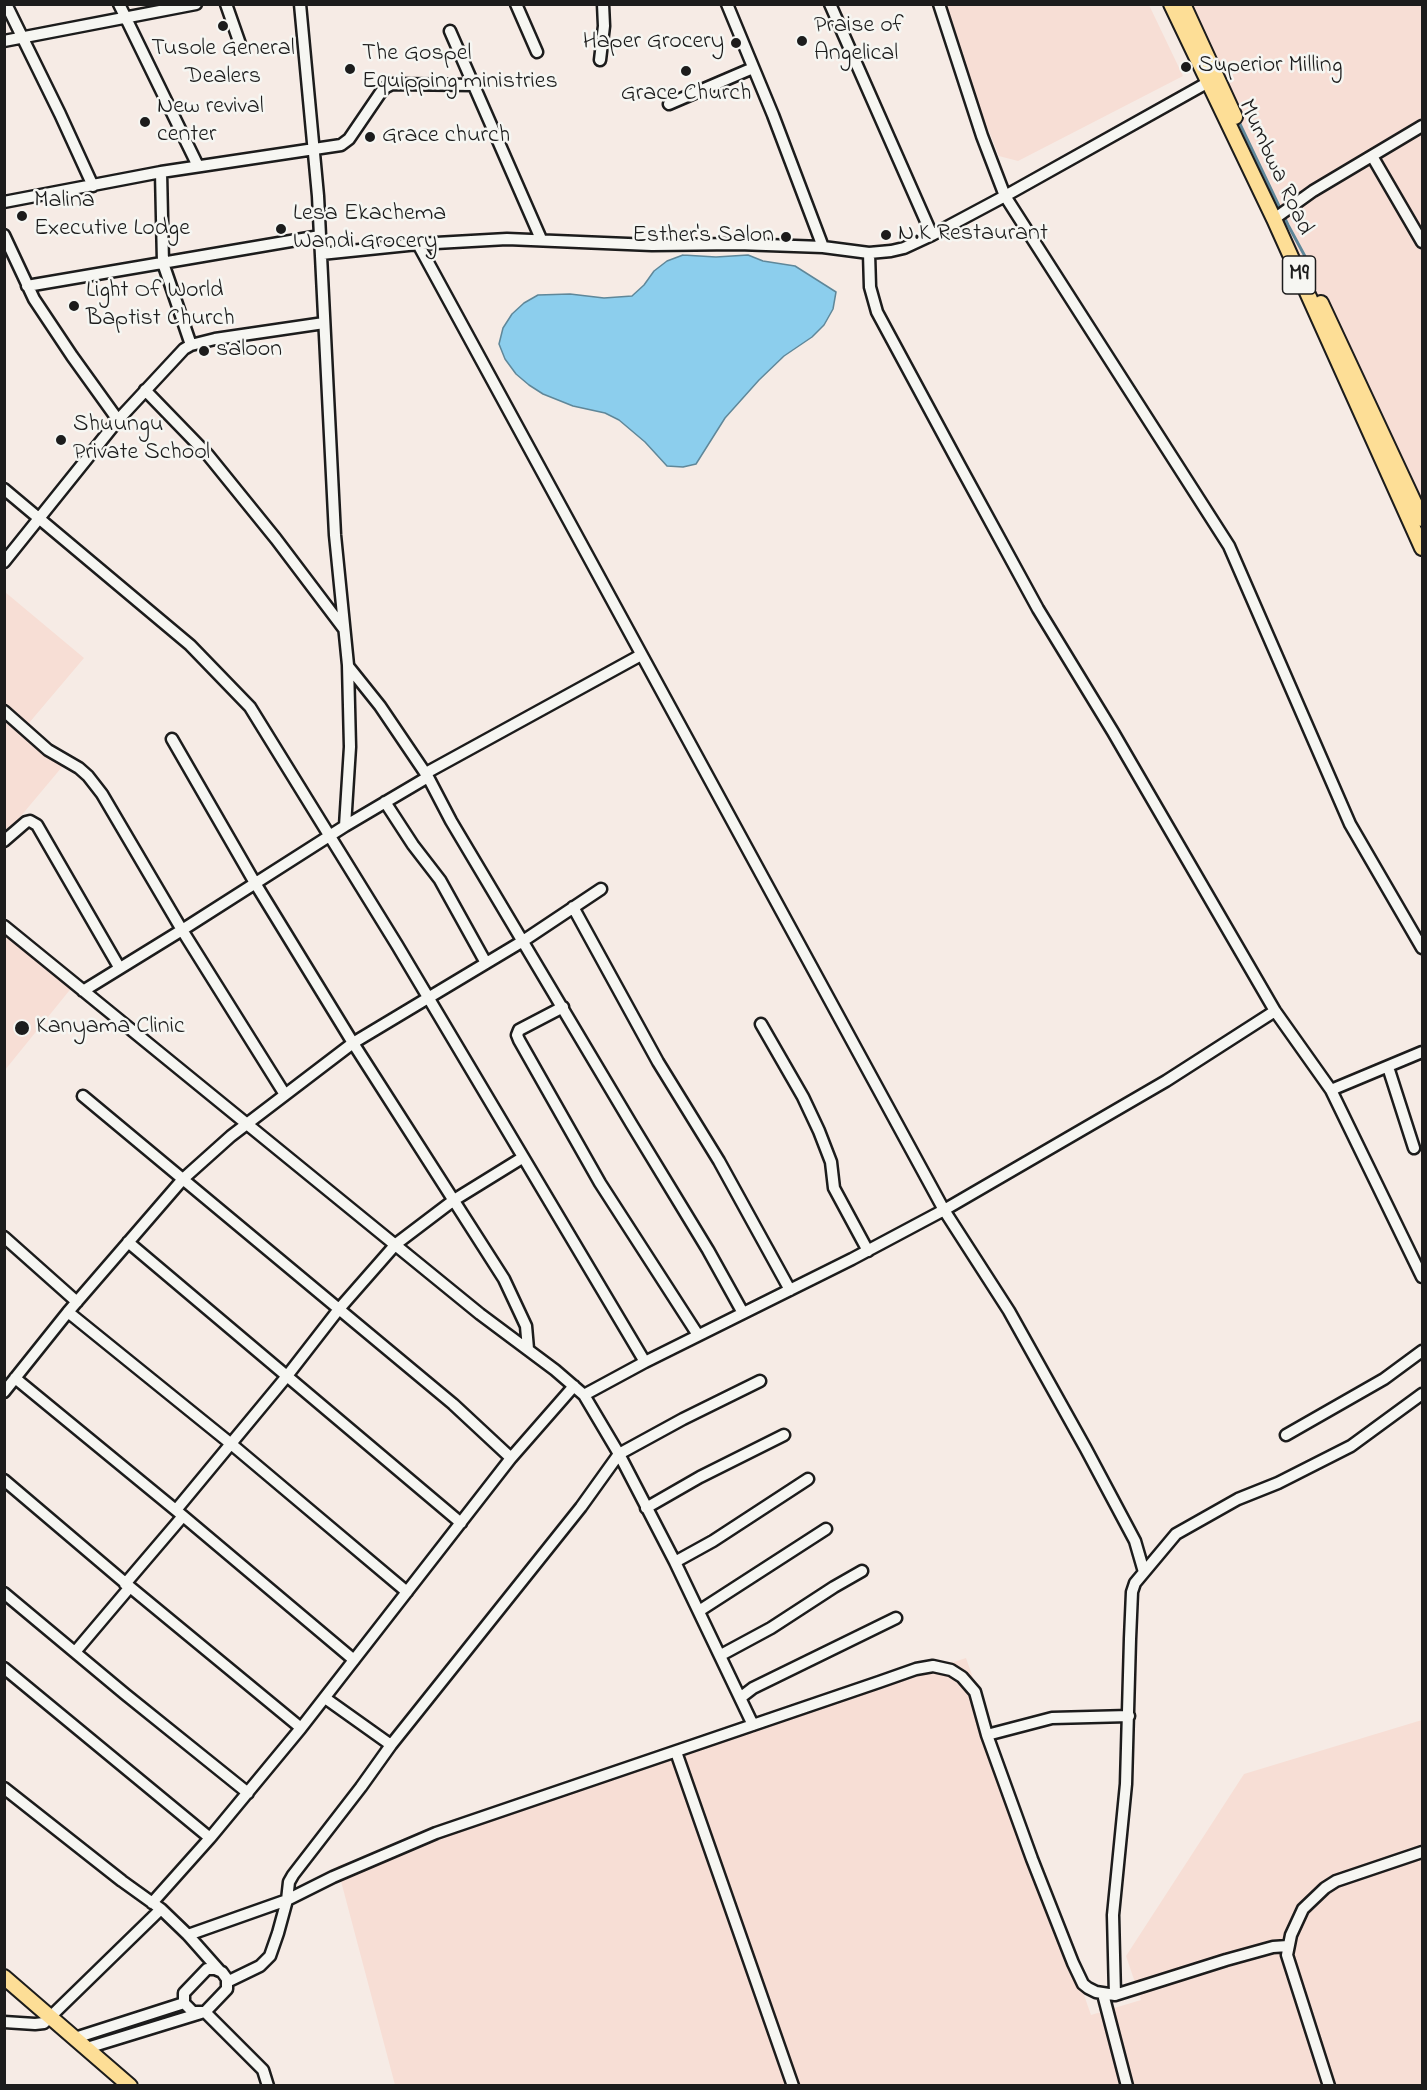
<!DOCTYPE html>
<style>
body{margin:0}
#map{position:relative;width:1427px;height:2090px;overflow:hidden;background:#f6ebe5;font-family:"Indie Flower",sans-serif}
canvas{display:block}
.frame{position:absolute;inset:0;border:6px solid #1c1c1c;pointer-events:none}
</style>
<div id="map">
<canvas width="1427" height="2090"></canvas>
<div class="frame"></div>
</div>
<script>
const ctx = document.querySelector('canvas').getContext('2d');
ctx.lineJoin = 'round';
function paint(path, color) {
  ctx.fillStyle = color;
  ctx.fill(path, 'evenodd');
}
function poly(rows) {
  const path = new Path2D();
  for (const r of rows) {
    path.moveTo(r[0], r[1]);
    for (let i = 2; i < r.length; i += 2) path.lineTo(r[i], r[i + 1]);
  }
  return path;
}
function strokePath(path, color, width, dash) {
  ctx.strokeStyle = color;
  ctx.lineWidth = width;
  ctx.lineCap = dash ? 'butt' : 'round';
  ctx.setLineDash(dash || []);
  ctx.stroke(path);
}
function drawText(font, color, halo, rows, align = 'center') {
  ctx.font = font + ' "Indie Flower",sans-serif';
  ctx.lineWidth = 5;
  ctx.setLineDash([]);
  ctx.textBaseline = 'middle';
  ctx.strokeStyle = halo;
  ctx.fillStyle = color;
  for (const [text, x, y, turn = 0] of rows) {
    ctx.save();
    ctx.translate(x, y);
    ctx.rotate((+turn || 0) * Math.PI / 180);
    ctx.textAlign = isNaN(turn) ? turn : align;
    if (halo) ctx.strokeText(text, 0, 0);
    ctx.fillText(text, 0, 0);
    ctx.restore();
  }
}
const built = poly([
 [938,5,1149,5,1183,76,1018,161,999,156],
 [1182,5,1422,5,1422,530,1274,221],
 [5,592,84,658,29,723,67,761,5,835],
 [5,930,73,986,5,1070],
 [966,1658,1091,2015,1141,2000,1126,1956,1244,1774,1422,1720,1422,2085,395,2085,337,1866]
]);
const water = poly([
 [683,255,716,257,748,255,763,261,795,266,836,292,833,309,824,325,812,337,784,356,759,380,725,418,696,464,683,467,667,466,645,442,619,420,605,413,573,406,543,394,529,385,516,374,505,359,499,344,503,328,512,314,524,303,538,295,570,294,604,298,632,296,644,285,654,271,667,261,683,255]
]);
const stream = poly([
 [1238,120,1288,225,1307,260]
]);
const minor = poly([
 [6,4,60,114,93,186],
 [119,4,198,166],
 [226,4,240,44],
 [516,4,537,52],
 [727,4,773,115,823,247],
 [830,4,932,235],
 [939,4,982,136,1005,196,1229,546,1350,824,1422,948],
 [450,31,541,239],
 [4,41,196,4],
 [600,60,604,26,603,4],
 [669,104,753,68],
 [1372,156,1422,242],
 [161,172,163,263,191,345],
 [4,202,161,172,341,145,349,139,381,92,386,87,392,84,474,85],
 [1274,219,1313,191,1422,126],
 [4,235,34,299,72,356,118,420],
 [418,244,944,1210,1009,1311,1086,1449,1135,1541,1144,1572],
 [869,253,870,287,877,312,960,466,1038,609,1113,732,1275,1011,1331,1090,1422,1277],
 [321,254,418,244,507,239,652,245,738,244,823,247,869,253,891,251,904,248,932,235,1005,196,1214,79],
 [27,286,320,236],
 [145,390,208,455,276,539,344,629],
 [4,489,190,645,250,707,397,945,645,1362,852,1259,944,1210,1166,1081,1275,1011],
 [4,562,118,420,184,349,191,345,215,339,324,323],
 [348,666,380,706,428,777,451,821,632,1125,708,1250,743,1313],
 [4,711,48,750,79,768,88,776,102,794,182,930,284,1093],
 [172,739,255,883,353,1043,504,1279,526,1326,528,1349],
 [426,773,641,655],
 [385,802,413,845,440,880,486,963],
 [345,826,428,777],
 [4,841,26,822,30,821,37,825,119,967],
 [573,907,658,1062,719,1161,790,1290],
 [4,926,480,1314,555,1370,584,1395,645,1362],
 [83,991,182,930,345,826,350,747,348,665,335,535,318,196,300,4],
 [563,1007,519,1030,517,1035,519,1040,600,1183,698,1335],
 [761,1024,803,1097,819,1131,831,1162,834,1188,868,1251],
 [1388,1067,1414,1148],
 [1331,1090,1422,1052],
 [83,1096,453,1404,511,1458],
 [4,1237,77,1302],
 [128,1242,461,1523],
 [68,1312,230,1443,407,1592],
 [15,1378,183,1516,354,1660],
 [4,1392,68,1312,183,1179,231,1136,353,1043,523,941,601,889],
 [584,1395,619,1454,675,1562,753,1725],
 [1286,1435,1384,1379,1422,1351],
 [4,1480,130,1587,301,1728],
 [646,1508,700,1477,784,1435],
 [176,1510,287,1376,339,1309,396,1244,454,1200,522,1158],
 [675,1562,713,1541,808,1479],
 [125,1584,183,1516],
 [4,1593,125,1694,248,1793],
 [699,1611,826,1529],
 [75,1652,130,1587],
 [721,1655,771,1628,834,1587,862,1571],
 [4,1668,210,1838],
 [325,1698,391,1745],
 [740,1698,753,1688,896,1618],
 [987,1735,1052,1718,1129,1716],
 [676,1752,793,2086],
 [4,1788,122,1881,161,1909,188,1935,219,1970],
 [152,1903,210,1838,301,1728,511,1458,574,1386],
 [188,1935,287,1900,289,1882,293,1875,361,1787,391,1745,581,1507,619,1454,683,1419,760,1381],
 [207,1969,215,1969,222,1972,227,1979,227,1989,205,2012,193,2012,184,2003,184,1993,207,1969],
 [227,1982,260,1966,270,1956,278,1933,287,1900,333,1877,436,1833,879,1682,916,1669,933,1666,951,1670,962,1677,975,1692,987,1735,1032,1859,1073,1963,1083,1984,1088,1988,1096,1992,1115,1995,1226,1960,1273,1947,1288,1946],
 [1103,1994,1127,2086],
 [1115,1995,1113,1915,1126,1784,1130,1639,1132,1592,1135,1583,1176,1534,1238,1499,1278,1483,1351,1446,1422,1394],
 [205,2012,263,2070,268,2086],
 [4,2022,35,2024,44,2023,161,1909],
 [75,2038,184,2003],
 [87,2048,201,2013],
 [1329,2086,1287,1955,1291,1935,1303,1909,1325,1888,1336,1881,1422,1852]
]);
const major = poly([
 [1171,4,1274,219,1422,548],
 [1183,4,1235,117],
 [1321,303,1422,519],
 [4,1977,130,2086]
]);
const markers = [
 [223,26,6,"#1c1c1c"],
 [802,41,6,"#1c1c1c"],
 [736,43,6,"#1c1c1c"],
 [1186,67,6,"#1c1c1c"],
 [350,69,6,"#1c1c1c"],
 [686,71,6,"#1c1c1c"],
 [145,122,6,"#1c1c1c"],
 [370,137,6,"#1c1c1c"],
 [22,216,6,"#1c1c1c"],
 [281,229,6,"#1c1c1c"],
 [886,235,6,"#1c1c1c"],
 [786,237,6,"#1c1c1c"],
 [74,306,6,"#1c1c1c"],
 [204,351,6,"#1c1c1c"],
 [61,440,6,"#1c1c1c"],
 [22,1028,8,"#1c1c1c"]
];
const shields = [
 [1299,275,33]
];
const shieldNames = [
 ["M9",1299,275]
];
const poiNames = [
 ["Praise of",814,27],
 ["Angelical",814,55],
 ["Haper Grocery",724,43,"right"],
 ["Tusole General",223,50,"center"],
 ["Dealers",223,78,"center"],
 ["The Gospel",362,55],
 ["Equipping ministries",362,83],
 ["Superior Milling",1198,67],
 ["Grace Church",686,95,"center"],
 ["New revival",157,108],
 ["center",157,136],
 ["Grace church",382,137],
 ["Malina",34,202],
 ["Executive Lodge",34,230],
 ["Lesa Ekachema",293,215],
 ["Wandi Grocery",293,243],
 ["N.K Restaurant",898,235],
 ["Esther's Salon",774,237,"right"],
 ["Light Of World",86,292],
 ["Baptist Church",86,320],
 ["saloon",216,351],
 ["Shuungu",73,426],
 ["Private School",73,454],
 ["Kanyama Clinic",36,1028]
];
const streetNames = [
 ["Mumbwa Road",1274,168,65]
];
paint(built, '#f7ded5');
paint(water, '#8cceed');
strokePath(water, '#5f8799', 1.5);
strokePath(stream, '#5f8799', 3);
strokePath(minor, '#1c1c1c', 15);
strokePath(major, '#1c1c1c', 18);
strokePath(minor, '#f6f6f2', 10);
strokePath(major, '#fdde96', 14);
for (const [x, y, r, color] of markers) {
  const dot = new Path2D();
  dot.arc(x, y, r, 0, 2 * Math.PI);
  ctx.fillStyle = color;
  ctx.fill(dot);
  strokePath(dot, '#f6f6f2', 2);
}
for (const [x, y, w] of shields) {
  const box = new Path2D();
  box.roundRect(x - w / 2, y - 19, w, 38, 4.5);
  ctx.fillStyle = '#f6f6f2';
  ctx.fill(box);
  strokePath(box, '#1c1c1c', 1.5);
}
drawText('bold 22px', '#1c1c1c', null, shieldNames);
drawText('24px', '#1c1c1c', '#f6f6f2', poiNames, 'left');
drawText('24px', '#1c1c1c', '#f6f6f2', streetNames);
</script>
